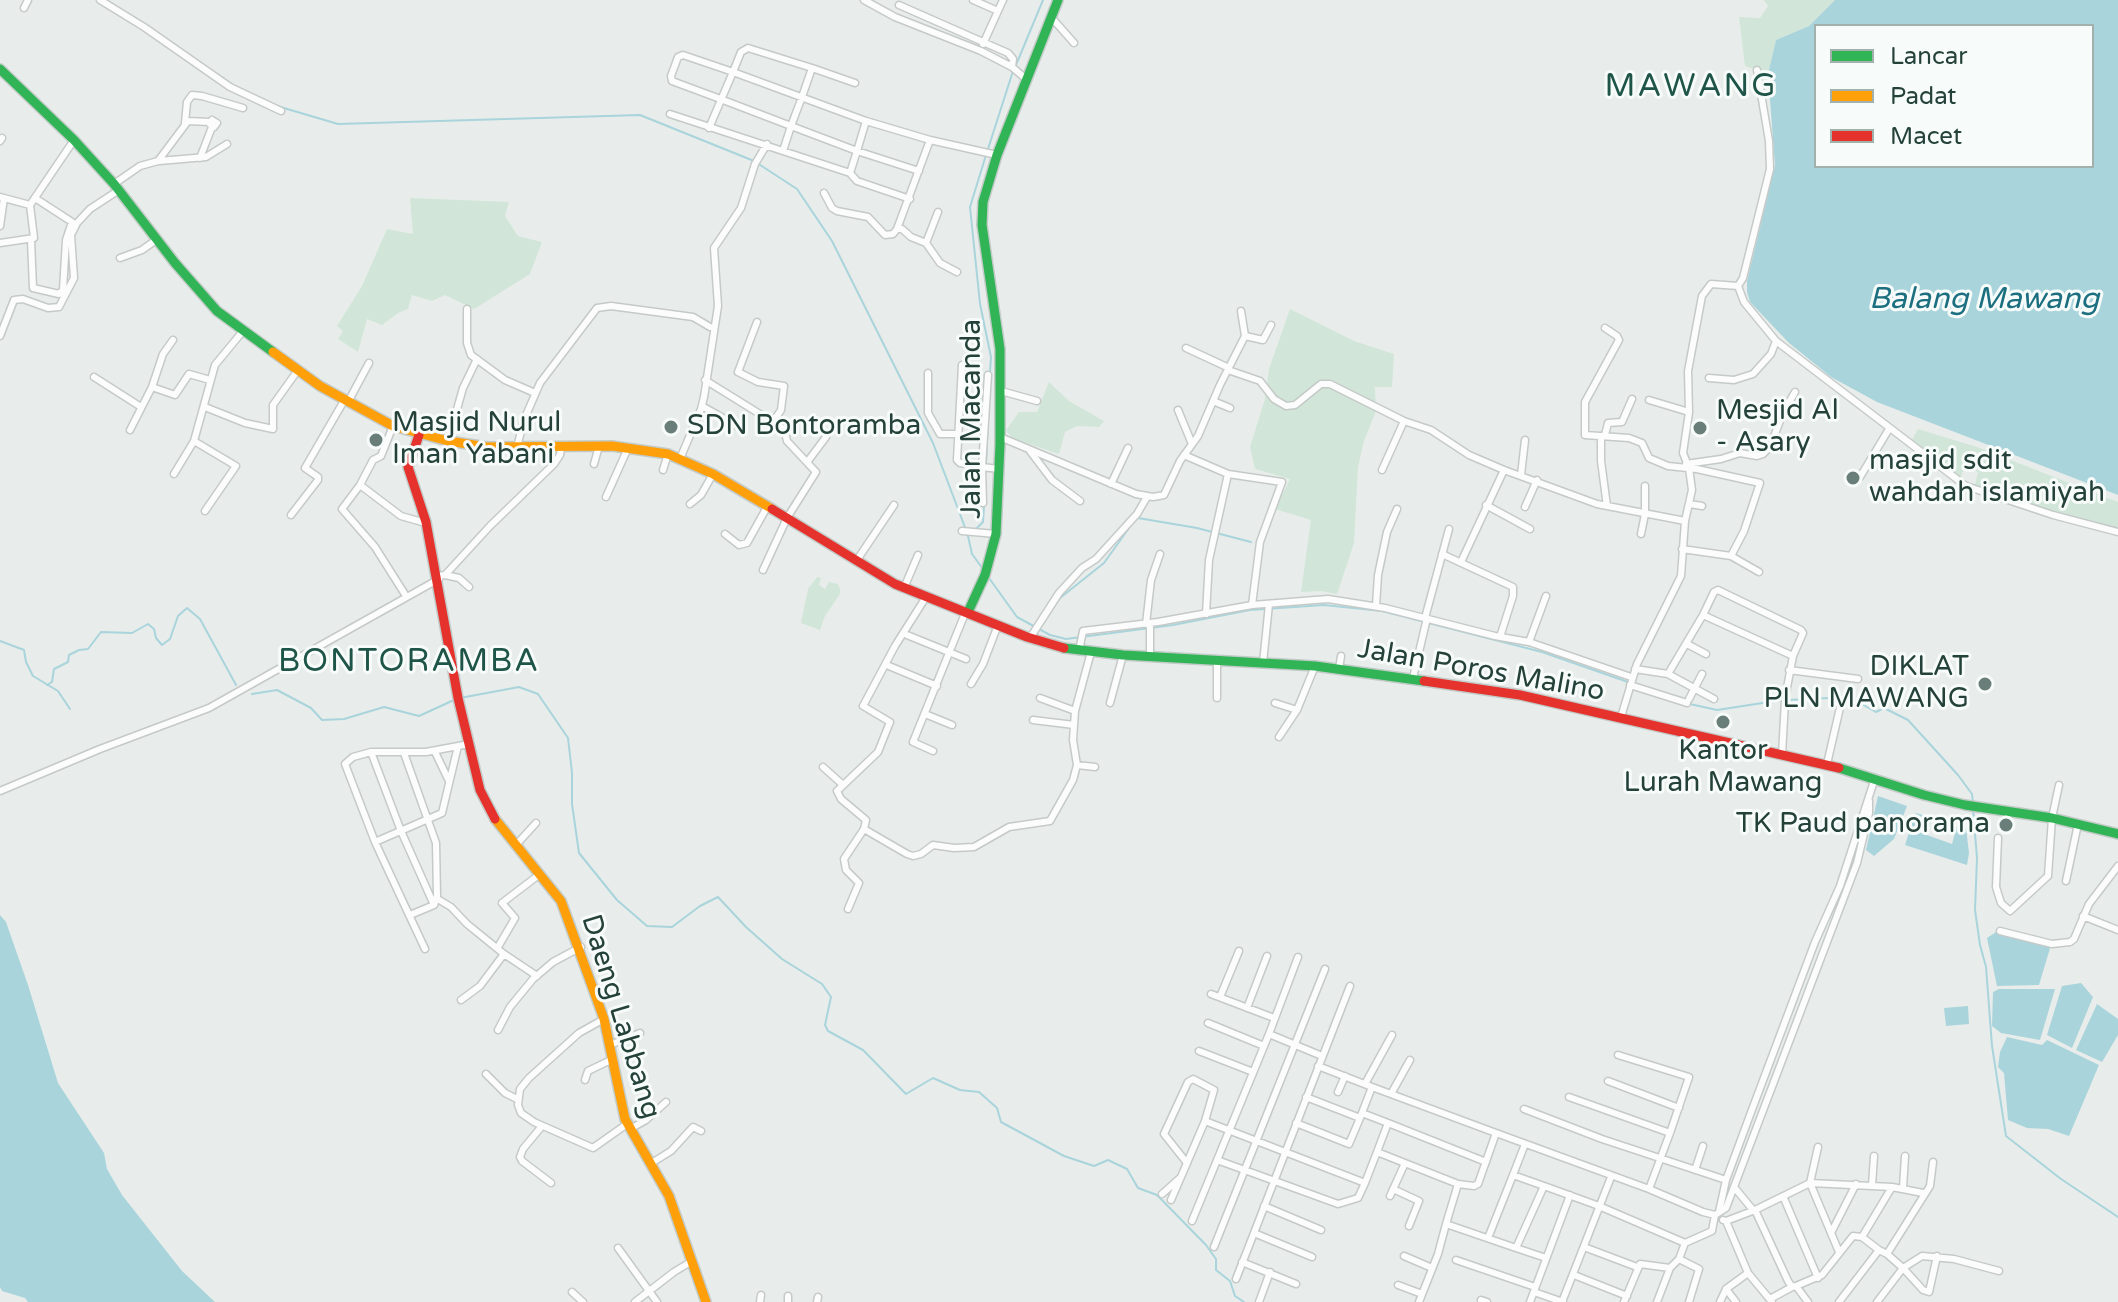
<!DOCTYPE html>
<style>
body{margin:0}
#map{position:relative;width:2118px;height:1302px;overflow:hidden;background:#e8edeb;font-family:"Varela Round",sans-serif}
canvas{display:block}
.legend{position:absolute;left:1814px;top:24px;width:280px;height:144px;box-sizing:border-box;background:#f7fbf9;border:2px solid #a3b1ad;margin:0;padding:10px 14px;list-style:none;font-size:24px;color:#24423a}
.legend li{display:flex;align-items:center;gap:16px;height:40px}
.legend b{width:40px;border:2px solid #a3b1ad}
</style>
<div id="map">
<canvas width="2118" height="1302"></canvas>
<ul class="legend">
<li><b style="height:10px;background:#30b455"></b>Lancar</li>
<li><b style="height:10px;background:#ff9f0a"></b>Padat</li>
<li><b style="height:10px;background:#e5322d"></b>Macet</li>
</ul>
</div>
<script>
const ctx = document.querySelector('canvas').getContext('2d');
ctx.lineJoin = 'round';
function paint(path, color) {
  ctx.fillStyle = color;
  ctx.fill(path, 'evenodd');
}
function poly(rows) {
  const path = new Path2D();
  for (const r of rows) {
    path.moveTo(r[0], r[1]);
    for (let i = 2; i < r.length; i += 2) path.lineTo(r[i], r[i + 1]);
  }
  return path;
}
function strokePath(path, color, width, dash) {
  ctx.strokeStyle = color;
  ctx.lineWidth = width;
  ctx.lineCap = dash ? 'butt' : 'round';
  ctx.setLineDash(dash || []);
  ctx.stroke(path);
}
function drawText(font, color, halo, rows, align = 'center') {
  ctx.font = font + ' "Varela Round",sans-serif';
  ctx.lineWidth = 6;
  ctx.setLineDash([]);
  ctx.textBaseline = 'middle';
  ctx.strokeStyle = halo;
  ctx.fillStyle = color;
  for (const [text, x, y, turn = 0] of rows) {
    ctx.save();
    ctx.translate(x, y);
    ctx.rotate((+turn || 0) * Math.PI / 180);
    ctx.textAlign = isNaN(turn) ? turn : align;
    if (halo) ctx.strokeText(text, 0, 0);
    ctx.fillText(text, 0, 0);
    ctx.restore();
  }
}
const green = poly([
 [1764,0,1835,0,1809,26,1776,40,1768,74,1745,66,1739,17,1760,18,1768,6],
 [410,198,509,202,505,216,518,236,542,242,530,274,474,309,445,295,432,301,412,295,408,309,398,313,382,325,367,319,358,352,338,339,343,331,337,326,362,286,387,229,413,234],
 [1290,309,1354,341,1394,354,1392,387,1375,387,1376,411,1364,441,1358,467,1354,543,1337,594,1321,591,1301,592,1311,520,1275,509,1290,479,1255,469,1250,447,1265,399,1269,369],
 [1049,382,1069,401,1104,421,1099,427,1077,426,1065,432,1059,454,1012,438,1006,430,1019,412,1037,412],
 [1918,429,1980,448,2118,502,2118,528,2076,519,1974,489,1978,472,1965,466,1960,479,1911,442],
 [817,577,821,578,819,585,825,589,829,582,838,584,840,589,840,594,825,616,820,630,801,623,808,589]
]);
const water = poly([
 [1835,0,2118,0,2118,495,1877,402,1831,377,1789,343,1750,302,1747,292,1747,281,1775,165,1768,74,1776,40,1809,26],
 [1816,26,2092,26,2092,166,1816,166],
 [1878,796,1907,806,1894,839,1874,856,1866,850],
 [1916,813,1932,818,1928,832,1911,826],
 [1957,826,1966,828,1969,853,1967,865,1905,845,1910,829,1952,844],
 [0,915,6,922,28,985,58,1083,104,1153,107,1169,122,1195,182,1271,215,1302,28,1302,25,1298,2,1291,0,1287],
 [1996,932,2051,945,2039,985,1997,986,1987,938],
 [2081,983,2093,997,2072,1048,2047,1035,2062,986],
 [1999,989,2055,989,2040,1040,2001,1033,1992,1026,1993,992],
 [2097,1004,2118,1019,2118,1035,2102,1062,2076,1050],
 [1968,1006,1969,1024,1946,1026,1944,1008],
 [2007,1037,2042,1045,2047,1040,2099,1065,2069,1136,2048,1129,2027,1128,2008,1120,2004,1073,1998,1067,2000,1052]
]);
const stream = poly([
 [1016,65,1043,0],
 [220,77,235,86],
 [277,106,338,124,640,115,754,161,797,189,832,241,933,443,966,530],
 [988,149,1013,71],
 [986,155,970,207,980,304,991,357,990,372],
 [986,464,989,399],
 [1138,518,1197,528,1251,542],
 [976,529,983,522,984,506],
 [968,536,972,554,983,569],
 [989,578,1017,617,1050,635,1066,639,1173,625,1250,610,1324,605,1382,611,1452,629,1542,652,1628,682],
 [1054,606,1060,598,1104,563,1129,528],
 [0,641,24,650,26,662,33,676,58,691,70,709],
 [47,685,52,682,54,669,68,662,69,655,79,650,88,649,101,632,132,633,148,624,154,629,156,638,162,645,170,639,178,616,187,608,200,619,236,685],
 [252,694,277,690,311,708,322,720,344,719,384,707,419,716,454,700],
 [1655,696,1668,700],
 [460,698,519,687,538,694,568,738,572,773,572,804,579,853,617,900,647,926,672,927,700,906,718,897,746,927,782,959,822,984,831,997,825,1025,828,1031,863,1050,906,1094,933,1078,960,1090,979,1092,997,1108,1001,1122,1064,1156,1094,1166,1108,1160,1127,1169,1138,1188,1157,1195,1206,1245,1216,1259,1216,1270,1230,1281,1235,1296,1244,1302],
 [1788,700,1849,697,1876,712,1884,708,1908,720,1958,775,1972,794,1973,802],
 [1690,704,1717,710,1782,700],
 [1973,809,1977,858,1975,910,1980,945,1986,967,1992,1046,2006,1136,2061,1179,2118,1217]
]);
const street = poly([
 [100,0,144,27,230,87,281,111],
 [864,0,895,17,981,51,1012,67,1026,79],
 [973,0,998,11],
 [899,5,1008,53,1013,59,1012,67],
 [24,8,28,0],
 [1051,17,1074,43],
 [983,44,1003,0],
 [812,68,855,83],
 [1757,70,1769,141,1770,169,1743,278,1738,286,1744,302,1776,341,1966,486,2053,515,2118,532],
 [670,114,850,173,857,181,910,199],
 [212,120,217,123,214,127,210,124,212,120],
 [185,123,187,102,192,95,202,96,243,108],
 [709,128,733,72,866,121,930,140,997,155],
 [0,141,2,138],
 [783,151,791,126,802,97,812,68,748,48,741,52,733,72,683,55,678,57,671,76,672,81,723,100,791,126,857,151,866,121],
 [200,158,212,127],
 [159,161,206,157,227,144],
 [850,173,857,151,919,171],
 [114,184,140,166,158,161,188,121,210,122],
 [824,193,832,208,837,211,868,217,885,235,893,234,897,229],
 [0,197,30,205,74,140],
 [938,212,926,243,940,263,957,272],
 [0,226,4,198],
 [31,240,33,288,59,294,63,290,66,240,72,222,35,198],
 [0,243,34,238,30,205],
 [926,243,911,237,902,229,897,229,930,140],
 [120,258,142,250,156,240],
 [467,309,467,343,471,355,505,380,535,393],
 [757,322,738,372,758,382,784,386,781,410,773,422],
 [1605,328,1617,336,1619,340,1585,402,1585,435,1629,438,1642,443,1649,458,1668,466,1697,469,1760,483,1744,531,1731,556,1682,549],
 [0,336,14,300,23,299,48,308,59,307,74,278,71,235,77,223,90,209,119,190],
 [1245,336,1263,340,1271,325],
 [1186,348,1229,368],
 [962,365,957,460,960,463,982,467,983,503],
 [1228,370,1260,381,1274,399,1286,406,1295,405,1321,384,1330,384,1404,421,1431,430,1469,455,1504,470,1597,504,1685,521],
 [928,373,928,413,940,434,957,434],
 [988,375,982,467,999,469],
 [94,377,141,407],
 [1709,378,1734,380,1753,374,1771,354,1776,341],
 [705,380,784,429,787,441,816,472,787,518,763,570],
 [152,387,163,354,173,340],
 [1001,391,1037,401],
 [1649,400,1689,412],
 [1213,401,1230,408],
 [348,402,369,363],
 [702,406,742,429],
 [205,407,245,423,273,429,273,405,298,370],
 [1178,410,1192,444],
 [393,426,381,456,373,460,360,485,401,516,422,522],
 [130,430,152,387,175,395,189,374,210,380],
 [1605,435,1608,423,1622,422,1632,399],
 [1601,436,1601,461,1607,506],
 [1000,437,1136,494,1153,497,1164,495,1180,461,1198,436,1220,385,1245,336,1241,311],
 [194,441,236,466,205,511],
 [448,441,463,388,477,359],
 [517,447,524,420,540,383,597,308,611,306,693,317,710,327],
 [1030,451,1052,480,1080,501],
 [1184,455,1228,474],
 [680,459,701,409,704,397,718,306,714,248,741,208,755,164,767,144],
 [808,461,826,437],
 [594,464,599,446],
 [1686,464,1721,459,1740,453,1757,456,1763,454,1770,447,1783,413,1795,392],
 [663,470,668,454],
 [1382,470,1404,421],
 [174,474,194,441,215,365,243,331],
 [1521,475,1525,440],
 [1860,477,1889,429],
 [1111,484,1128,448],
 [360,485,342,509,375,547,406,596],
 [606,497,628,448],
 [690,504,701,495,713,474],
 [1690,504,1702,506],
 [1486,505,1530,529],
 [1525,507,1537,480],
 [291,515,318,480,318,477,305,468,345,399],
 [962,531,996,534],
 [725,534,739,545,747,543,767,507],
 [1641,534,1645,514,1645,486],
 [1442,554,1513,587,1513,596,1500,637],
 [1731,556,1759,572],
 [857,560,894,505],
 [1461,562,1504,470],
 [445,575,459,578,469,587],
 [438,576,445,575,490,526,554,464,560,455,561,447],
 [904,588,918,555],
 [1376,606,1378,575,1387,532,1397,509],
 [1206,614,1209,560,1228,474,1282,482,1260,542,1252,605],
 [1703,615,1714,592,1718,590,1801,630,1803,633,1793,656,1786,693],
 [1425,618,1449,529],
 [1146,624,1151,580,1160,554],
 [907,635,966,659],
 [1030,638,1059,593,1082,568,1096,559,1137,514,1147,497],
 [1529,642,1546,596],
 [1687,644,1706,654],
 [1079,651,1083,631,1158,622,1252,605,1328,599,1385,608,1495,636,1529,642,1631,677],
 [1150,657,1150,623],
 [1217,660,1217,698],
 [1263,663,1269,604],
 [889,666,937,686],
 [1339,669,1341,656],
 [1635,669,1668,674,1703,615,1793,656],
 [1789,670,1858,679],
 [1668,674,1714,699],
 [1413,678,1427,618],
 [971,684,983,664,998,625],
 [1630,685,1687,703],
 [1040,698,1075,711],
 [1689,699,1702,674],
 [1110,703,1123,655],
 [1275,703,1297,710],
 [925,714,952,725],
 [1621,717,1637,664,1681,576,1685,521,1692,490,1689,468,1683,453,1689,412,1688,371,1702,296,1711,284,1738,286],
 [1033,720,1074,725],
 [1279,737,1297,710,1315,666],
 [933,751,913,742,966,611],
 [371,752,401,831,434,905,410,915],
 [435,752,449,781],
 [404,753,436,843,437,896,434,905],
 [1782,755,1785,700],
 [1827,764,1842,699],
 [1077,765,1095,767],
 [823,767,842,784],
 [0,791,100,749,209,708,439,579],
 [864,829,907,854,913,856,921,854,933,845,954,848,974,847,1009,827,1050,821,1073,780,1077,765,1073,740,1075,711,1091,652],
 [1998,838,1996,887,2001,903,2010,911,2048,876,2052,818,2059,785],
 [375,842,442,813,458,746],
 [516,845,536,823],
 [2066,881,2078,824],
 [436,898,451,907,467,924,504,954,480,986,461,1000],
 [848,909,859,883,846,870,844,859,864,829,866,820,841,799,837,791,878,752,890,722,863,706,895,646,926,597],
 [2083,916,2118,930],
 [2000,931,2052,944,2070,942,2074,939,2089,904,2118,866],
 [498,947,515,918,502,903,540,874],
 [425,949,375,842,345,764,353,757,371,752,426,752,469,744],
 [504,954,537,976],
 [1211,994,1274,1018],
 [1220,997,1239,951],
 [1247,1008,1267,956],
 [604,1019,579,1033,529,1078,520,1089,518,1105,521,1113,534,1122,593,1148,627,1124],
 [1208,1023,1264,1046],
 [498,1030,510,1007,533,979,553,962,581,947],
 [1269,1034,1298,957],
 [610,1045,640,1033],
 [1199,1051,1253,1072],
 [1618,1055,1689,1077,1670,1133],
 [1318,1066,1372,1087,1360,1118],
 [486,1074,505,1093,517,1099],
 [585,1080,588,1071,613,1059],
 [1608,1081,1679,1108],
 [1365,1084,1392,1035],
 [1372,1087,1496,1133],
 [1338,1092,1345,1076],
 [1391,1094,1410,1060],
 [1569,1097,1670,1133,1649,1189],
 [1524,1109,1602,1139,1726,1180],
 [1362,1113,1388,1123],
 [1205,1121,1365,1183,1377,1152,1458,1184,1446,1224,1516,1248,1544,1186,1599,1206,1685,1243],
 [1296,1123,1349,1144,1360,1118,1306,1097],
 [542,1126,523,1149,520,1157,522,1161,551,1183],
 [630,1129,646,1120,666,1102],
 [1818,1147,1810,1183,1839,1252],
 [1377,1152,1388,1123,1486,1162],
 [1874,1156,1872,1186,1892,1187],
 [1217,1160,1338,1204,1358,1198,1365,1183],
 [650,1164,671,1151,693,1127,701,1131],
 [1695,1170,1703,1146],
 [1513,1175,1525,1144],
 [1458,1184,1474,1186,1478,1184,1496,1133,1649,1189,1703,1212,1715,1215,1726,1208,1857,863,1869,813,1869,801],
 [1734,1187,1753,1210],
 [1903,1188,1905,1156],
 [1393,1189,1419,1201,1409,1226],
 [1162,1194,1180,1178],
 [1390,1196,1405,1163],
 [1783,1196,1818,1278],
 [1171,1200,1187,1163,1164,1134,1188,1082,1193,1079,1214,1090,1205,1121,1187,1163],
 [1264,1206,1321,1230],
 [1755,1210,1810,1183,1872,1186],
 [1719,1212,1726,1180,1750,1115,1815,942,1840,886,1875,778],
 [1192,1221,1269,1034,1322,1056],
 [1726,1221,1755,1210,1788,1281,1792,1287,1796,1286,1808,1302],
 [1832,1231,1856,1184],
 [1862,1237,1892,1187,1923,1193],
 [1488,1238,1513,1175,1544,1186],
 [1214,1247,1325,969],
 [1584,1247,1637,1267],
 [618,1248,657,1302],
 [1516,1248,1546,1258],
 [1887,1254,1903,1268,1922,1256,1954,1259,1999,1271],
 [1404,1256,1432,1268],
 [1312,1257,1254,1233,1350,986],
 [1679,1259,1699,1269,1689,1302],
 [1456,1260,1535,1287],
 [1242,1262,1296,1284],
 [1748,1273,1772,1302],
 [1574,1275,1627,1296],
 [1236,1279,1254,1233],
 [1398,1285,1422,1294],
 [1796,1286,1822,1275,1853,1236,1862,1237,1879,1250],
 [1726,1289,1736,1302],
 [572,1292,583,1302],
 [1534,1292,1563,1302],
 [1770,1299,1792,1287],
 [1481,1300,1487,1302],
 [635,1302,674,1272,692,1261],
 [760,1302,761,1295],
 [788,1302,788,1296],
 [817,1302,818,1297],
 [1259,1302,1270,1272],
 [1419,1302,1438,1254,1446,1224],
 [1530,1302,1570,1195],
 [1562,1302,1611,1177],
 [1624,1302,1640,1264,1670,1268],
 [1657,1302,1670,1268,1679,1259,1685,1243,1712,1231,1715,1215],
 [1720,1302,1726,1289,1748,1273,1726,1221,1723,1220],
 [1839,1302,1879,1250,1887,1254,1930,1186,1933,1162],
 [1877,1302,1903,1268,1923,1290,1929,1292,1937,1256]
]);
const fast = poly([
 [0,69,74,140,114,184,175,263,217,311,273,352],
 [968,612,985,575,996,534,1000,444,1000,349,982,225,983,202,997,155,1058,0],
 [1064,648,1123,655,1315,666,1424,681],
 [1839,768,1924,795,1965,805,2052,818,2118,834]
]);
const slow = poly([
 [273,352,320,386,393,426,448,441,487,447,612,446,668,454,713,474,772,509],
 [495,819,561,901,604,1019,625,1119,669,1196,706,1302]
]);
const jam = poly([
 [419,435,408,467,426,522,458,698,480,790,495,819],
 [772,509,895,584,1027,637,1064,648],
 [1424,681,1520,695,1839,768]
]);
const markers = [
 [671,427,8,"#697e78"],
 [1700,428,8,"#697e78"],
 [376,440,8,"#697e78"],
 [1853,478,8,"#697e78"],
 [1985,684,8,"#697e78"],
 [1723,722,8,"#697e78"],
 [2006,825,8,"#697e78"]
];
const poiNames = [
 ["Mesjid Al",1716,412],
 ["- Asary",1716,444],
 ["Masjid Nurul",392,424],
 ["Iman Yabani",392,456],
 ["SDN Bontoramba",687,427],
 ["masjid sdit",1869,462],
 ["wahdah islamiyah",1869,494],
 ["DIKLAT",1969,668,"right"],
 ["PLN MAWANG",1969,700,"right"],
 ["Kantor",1723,752,"center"],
 ["Lurah Mawang",1723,784,"center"],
 ["TK Paud panorama",1990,825,"right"]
];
const streetNames = [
 ["Jalan Macanda",973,419,-90],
 ["Jalan Poros Malino",1481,671,10],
 ["Daeng Labbang",620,1017,73]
];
const waterNames = [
 ["Balang Mawang",1984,300]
];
const quarterNames = [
 ["MAWANG",1691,88],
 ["BONTORAMBA",409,663]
];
paint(green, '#d1e6d8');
paint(water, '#a9d4db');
strokePath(stream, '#a9d4db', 2);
strokePath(street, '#c5cac8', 9);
strokePath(fast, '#c3cbc8', 12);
strokePath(slow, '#c3cbc8', 12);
strokePath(jam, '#c3cbc8', 12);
strokePath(street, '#fcfcfc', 6);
strokePath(fast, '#30b455', 9);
strokePath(slow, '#ff9f0a', 9);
strokePath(jam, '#e5322d', 9);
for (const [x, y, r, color] of markers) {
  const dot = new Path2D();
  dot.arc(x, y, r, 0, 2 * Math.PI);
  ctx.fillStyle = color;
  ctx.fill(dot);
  strokePath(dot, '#f7fbf9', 3);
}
drawText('28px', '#24423a', '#f7fbf9', poiNames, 'left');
drawText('28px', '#24423a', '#f7fbf9', streetNames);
drawText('italic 30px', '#1c6f80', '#f7fbf9', waterNames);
ctx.letterSpacing = '2px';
drawText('32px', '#1f5548', '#f7fbf9', quarterNames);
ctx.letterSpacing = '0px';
</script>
